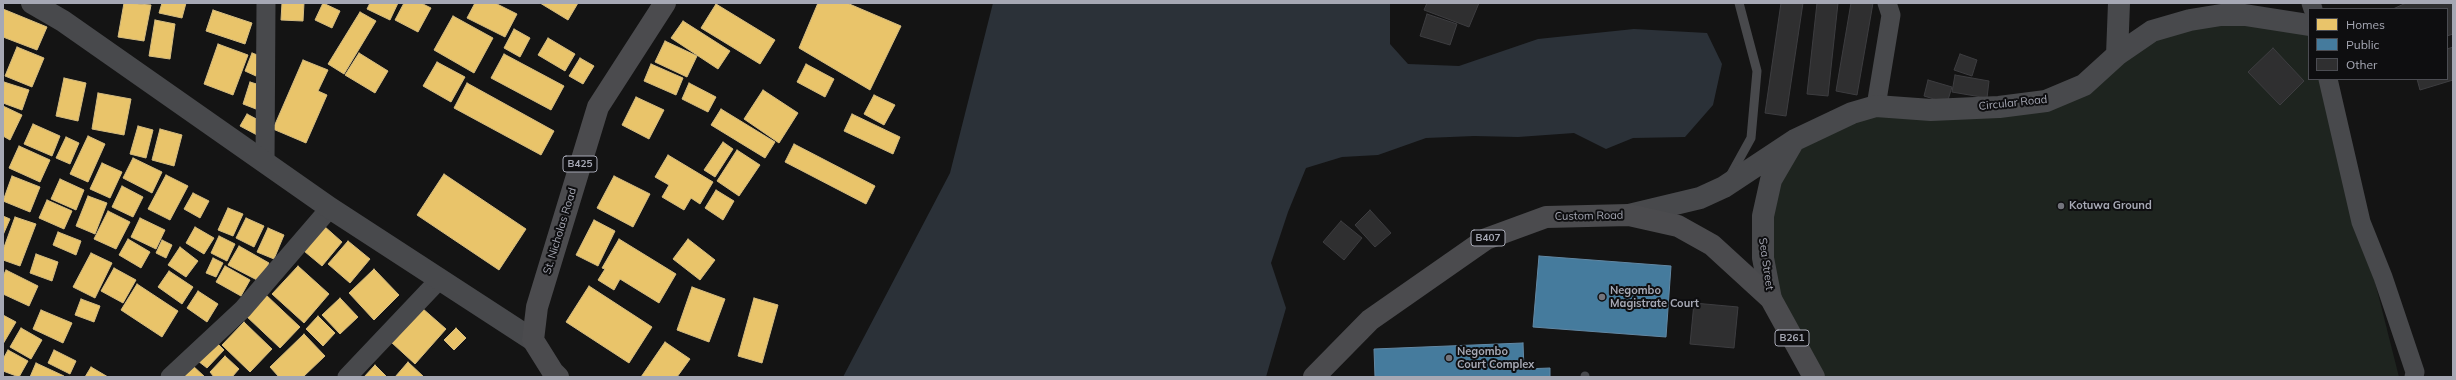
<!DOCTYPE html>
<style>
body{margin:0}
#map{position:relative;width:2456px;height:380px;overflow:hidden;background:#141414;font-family:Mulish,sans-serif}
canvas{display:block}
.frame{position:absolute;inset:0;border:4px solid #a6a8b4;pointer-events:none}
.legend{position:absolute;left:2308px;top:8px;width:140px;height:72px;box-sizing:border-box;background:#0e0e10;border:1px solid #4b4c52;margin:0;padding:5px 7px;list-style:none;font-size:12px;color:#a6a8b4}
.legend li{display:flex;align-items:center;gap:8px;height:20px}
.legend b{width:20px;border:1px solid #4b4c52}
</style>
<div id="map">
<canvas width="2456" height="380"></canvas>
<div class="frame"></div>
<ul class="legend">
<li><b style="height:11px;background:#e9c46a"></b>Homes</li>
<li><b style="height:11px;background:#457b9d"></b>Public</li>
<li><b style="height:11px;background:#2f2f30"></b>Other</li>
</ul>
</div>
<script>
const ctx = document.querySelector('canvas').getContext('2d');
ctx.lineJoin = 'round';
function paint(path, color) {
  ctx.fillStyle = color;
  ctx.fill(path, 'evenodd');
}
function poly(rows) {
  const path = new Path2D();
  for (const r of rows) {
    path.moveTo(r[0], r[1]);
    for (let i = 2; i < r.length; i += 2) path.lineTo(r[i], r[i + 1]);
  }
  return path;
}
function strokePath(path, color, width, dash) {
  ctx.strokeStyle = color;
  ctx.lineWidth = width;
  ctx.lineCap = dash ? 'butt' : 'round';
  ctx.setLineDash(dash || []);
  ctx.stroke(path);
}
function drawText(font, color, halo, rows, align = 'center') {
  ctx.font = font + ' Mulish,sans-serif';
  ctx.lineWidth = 4;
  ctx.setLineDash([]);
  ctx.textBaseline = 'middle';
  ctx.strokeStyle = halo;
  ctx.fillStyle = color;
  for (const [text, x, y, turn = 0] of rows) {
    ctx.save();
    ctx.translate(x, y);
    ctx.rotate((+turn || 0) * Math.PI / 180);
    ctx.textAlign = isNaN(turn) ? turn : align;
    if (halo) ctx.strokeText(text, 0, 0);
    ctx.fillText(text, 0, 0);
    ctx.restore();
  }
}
const green = poly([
 [2190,20,2309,25,2309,79,2328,79,2374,278,2399,377,1814,377,1763,258,1761,235,1795,140,1837,119,2022,105]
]);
const water = poly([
 [993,3,1390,3,1390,44,1408,64,1459,66,1538,39,1634,29,1707,33,1722,64,1713,105,1685,137,1633,138,1606,149,1574,133,1518,137,1474,136,1426,138,1378,155,1342,157,1306,168,1288,212,1271,263,1286,308,1266,377,843,377,950,173]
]);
const homes = poly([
 [124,3,151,5,144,41,118,37,124,3],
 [162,3,186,3,182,18,159,13,162,3],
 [282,3,304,3,303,21,281,20,282,3],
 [323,3,340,11,332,28,315,20,323,3],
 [370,3,398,3,390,20,367,9,370,3],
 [404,3,421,3,431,8,418,32,395,20,404,3],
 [475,3,495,3,517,14,505,37,467,18,475,3],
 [540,3,578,3,568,20,540,3],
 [818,3,847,3,901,26,870,90,799,48,818,3],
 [716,4,775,40,760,64,701,28,716,4],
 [3,9,47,27,37,50,3,37,3,9],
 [213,10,252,23,245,44,206,31,213,10],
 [360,12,376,21,344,74,328,64,360,12],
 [453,16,493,38,474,73,434,50,453,16],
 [155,20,175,24,170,59,149,56,155,20],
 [683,21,730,51,718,69,671,38,683,21],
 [514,29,530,38,520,57,504,48,514,29],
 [548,38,575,54,565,71,538,55,548,38],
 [665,41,697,56,687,77,655,62,665,41],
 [218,44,248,55,233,95,204,84,218,44],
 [17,47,44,58,32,87,5,76,17,47],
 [252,53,263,57,256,76,245,71,252,53],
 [359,53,388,71,375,93,345,75,359,53],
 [504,54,564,86,551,110,491,78,504,54],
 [580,58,594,66,583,84,569,76,580,58],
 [303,60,328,70,318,91,327,95,306,143,273,129,303,60],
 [437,62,465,77,451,102,423,86,437,62],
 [651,64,683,78,676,95,644,81,651,64],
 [806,64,834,79,825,97,797,82,806,64],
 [64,78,86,83,78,121,56,116,64,78],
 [4,82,29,90,22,110,3,103,4,82],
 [250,82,263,86,256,109,243,104,250,82],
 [467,83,554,131,541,155,454,108,467,83],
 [689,83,716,97,708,112,682,99,689,83],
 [763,90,798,113,779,143,744,119,763,90],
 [98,93,131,99,124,135,92,129,98,93],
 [874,95,895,105,884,125,864,114,874,95],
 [636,97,664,110,649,139,622,125,636,97],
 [3,106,22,115,10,140,3,136,3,106],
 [721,109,775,142,765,158,711,125,721,109],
 [247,114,264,123,257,135,240,126,247,114],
 [852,114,900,137,893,154,844,131,852,114],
 [33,124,60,136,52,156,24,144,33,124],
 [138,126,153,130,146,158,130,154,138,126],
 [160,129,182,135,174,166,152,160,160,129],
 [88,136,105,144,88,182,70,174,88,136],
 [66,137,79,143,70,164,56,158,66,137],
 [723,142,733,149,715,177,704,170,723,142],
 [794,144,875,186,866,204,785,162,794,144],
 [19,146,50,160,40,182,9,168,19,146],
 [737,150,760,165,739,196,717,181,737,150],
 [668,155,713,182,700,204,691,198,684,210,662,197,669,185,655,177,668,155],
 [133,158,162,172,152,193,123,178,133,158],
 [102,163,122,172,110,198,90,189,102,163],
 [444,174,526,229,499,270,417,215,444,174],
 [166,175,188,186,170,220,148,209,166,175],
 [12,176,40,187,30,212,3,201,12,176],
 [614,176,650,194,633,227,597,208,614,176],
 [60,179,84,190,76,210,51,199,60,179],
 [122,186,143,197,133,217,112,207,122,186],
 [716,190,734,201,723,220,705,208,716,190],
 [193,193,209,201,200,218,184,209,193,193],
 [88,196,107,203,95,234,76,226,88,196],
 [47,200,72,211,64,229,39,218,47,200],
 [228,208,243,214,233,236,218,230,228,208],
 [108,211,130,222,116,249,94,239,108,211],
 [3,216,10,219,3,235,3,216],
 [15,217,36,224,20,266,3,260,3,250,15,217],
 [140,218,165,230,156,249,131,237,140,218],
 [246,218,264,226,254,247,236,238,246,218],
 [594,220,615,231,598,266,576,255,594,220],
 [324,226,342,242,322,266,304,251,324,226],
 [195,227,214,238,204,254,186,243,195,227],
 [268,228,284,235,274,259,257,252,268,228],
 [58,232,81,241,76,255,53,245,58,232],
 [219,236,235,244,227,261,211,253,219,236],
 [128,239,150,252,141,268,119,255,128,239],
 [619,239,676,274,659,303,620,279,614,290,598,280,605,269,602,268,619,239],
 [688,239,715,260,700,280,673,259,688,239],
 [162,240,172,245,166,258,156,253,162,240],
 [348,241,370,259,350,283,328,264,348,241],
 [239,246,269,263,259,281,228,265,239,246],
 [180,247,198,261,186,277,168,265,180,247],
 [91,253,112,263,95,298,73,287,91,253],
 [36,254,58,262,52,281,30,273,36,254],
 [213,258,223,263,216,277,206,273,213,258],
 [225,266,250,280,241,296,216,282,225,266],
 [298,266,329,294,304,323,272,294,298,266],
 [114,268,136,280,123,303,101,291,114,268],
 [374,269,399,295,374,320,349,293,374,269],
 [6,270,38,286,29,306,3,294,3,276,6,270],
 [169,271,193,287,182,304,158,287,169,271],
 [137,284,178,311,162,337,121,310,137,284],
 [589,286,652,327,629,363,566,322,589,286],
 [692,287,725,299,709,342,677,330,692,287],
 [198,291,218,304,207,322,187,308,198,291],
 [265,294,300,327,280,348,245,315,265,294],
 [340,298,358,317,340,334,322,315,340,298],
 [754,298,778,305,762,363,738,356,754,298],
 [81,299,100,306,94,322,75,315,81,299],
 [422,308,446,329,415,364,391,342,422,308],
 [41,310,72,323,63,343,33,329,41,310],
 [3,315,16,322,3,344,3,315],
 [318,316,335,333,323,346,306,329,318,316],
 [244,322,272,349,250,372,222,345,244,322],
 [21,328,42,340,31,359,10,347,21,328],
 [456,328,466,338,454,350,444,340,456,328],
 [304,334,325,356,303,377,279,377,270,367,304,334],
 [216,342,224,350,207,368,198,361,216,342],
 [665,342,690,359,677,377,641,377,665,342],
 [8,350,28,361,19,377,3,371,3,359,8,350],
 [54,350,76,361,70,374,48,363,54,350],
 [225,356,239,369,232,377,214,377,210,372,225,356],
 [408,362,424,377,395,377,408,362],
 [36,363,64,376,63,377,30,377,36,363],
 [192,365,205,377,181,377,192,365],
 [375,365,387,377,364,377,375,365],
 [91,367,108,377,85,377,91,367]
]);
const public = poly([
 [1539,256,1671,266,1666,337,1533,327,1539,256],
 [1523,343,1524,369,1550,368,1550,377,1375,377,1374,349,1523,343]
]);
const building = poly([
 [1427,3,1479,3,1469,27,1424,10,1427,3],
 [1781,3,1803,3,1786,116,1765,113,1781,3],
 [1817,3,1838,3,1828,96,1807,94,1817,3],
 [1851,3,1873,3,1857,95,1836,91,1851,3],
 [2406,3,2453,3,2453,34,2447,36,2447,9,2393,9,2406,3],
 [1427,14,1457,24,1450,45,1420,36,1427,14],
 [2453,47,2453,80,2420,90,2417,79,2447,79,2447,49,2453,47],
 [2273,48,2304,81,2280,105,2248,72,2273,48],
 [1960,54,1977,60,1972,76,1954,70,1960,54],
 [1955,75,1989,81,1987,98,1952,92,1955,75],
 [1928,80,1952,87,1947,103,1924,96,1928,80],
 [1370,210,1391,233,1375,247,1355,225,1370,210],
 [1341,221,1362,238,1344,260,1323,242,1341,221],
 [1694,303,1738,307,1734,348,1690,344,1694,303]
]);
const service = poly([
 [1730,176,1751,138,1757,71,1739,3],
 [1585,376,1585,377]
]);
const minor = poly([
 [2311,3,2313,9],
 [2328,79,2361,222,2383,277,2415,372,2414,377],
 [1876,106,1891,15,1887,3],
 [265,163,266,3],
 [170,377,243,309,330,208],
 [347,377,439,280]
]);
const tertiary = poly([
 [32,3,63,21,330,208,533,340],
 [2117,55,2119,3],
 [1629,215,1700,198,1724,187,1795,140,1852,113,1876,106,1931,110,1999,107,2046,101,2084,85,2117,55,2152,31,2190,20,2221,15,2245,15,2309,25],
 [1771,299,1763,258,1763,216,1771,180,1792,144]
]);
const primary = poly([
 [558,377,553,372,533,340,537,307,598,107,665,3],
 [1314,377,1370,320,1486,239,1546,217,1629,215,1678,226,1712,245,1771,299,1814,377]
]);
const markers = [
 [2061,206,4,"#73747c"],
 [1602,297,4,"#73747c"],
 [1449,358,4,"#73747c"]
];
const shields = [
 [580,164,34],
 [1488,238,34],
 [1792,338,34]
];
const shieldNames = [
 ["B425",580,164],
 ["B407",1488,238],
 ["B261",1792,338]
];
const streetNames = [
 ["Circular Road",2013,103,-6],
 ["Custom Road",1589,216,-1],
 ["St. Nicholas Road",560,231,-73],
 ["Sea Street",1766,264,82]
];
const poiNames = [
 ["Kotuwa Ground",2069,206],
 ["Negombo",1610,291],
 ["Magistrate Court",1610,304],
 ["Negombo",1457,352],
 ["Court Complex",1457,365]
];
paint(green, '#1e241f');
paint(water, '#2b3138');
paint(homes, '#e9c46a');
strokePath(homes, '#d5bc80', 1);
paint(public, '#457b9d');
strokePath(public, '#6288a4', 1);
paint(building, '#2f2f30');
strokePath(building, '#3d3d40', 1);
strokePath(service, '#48494c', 9);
strokePath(minor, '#48494c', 19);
strokePath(tertiary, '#48494c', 22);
strokePath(primary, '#4b4b4e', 22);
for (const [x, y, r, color] of markers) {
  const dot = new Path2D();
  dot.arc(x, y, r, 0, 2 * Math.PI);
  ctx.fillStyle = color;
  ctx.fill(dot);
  strokePath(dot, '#0e0e10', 1.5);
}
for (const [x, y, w] of shields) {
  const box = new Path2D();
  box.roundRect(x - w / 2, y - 8, w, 16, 3);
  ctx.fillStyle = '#0e0e10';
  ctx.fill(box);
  strokePath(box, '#a6a8b4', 1);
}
drawText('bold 10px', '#a6a8b4', null, shieldNames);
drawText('11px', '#a6a8b4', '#0e0e10', streetNames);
drawText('bold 11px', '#a6a8b4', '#0e0e10', poiNames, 'left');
</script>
